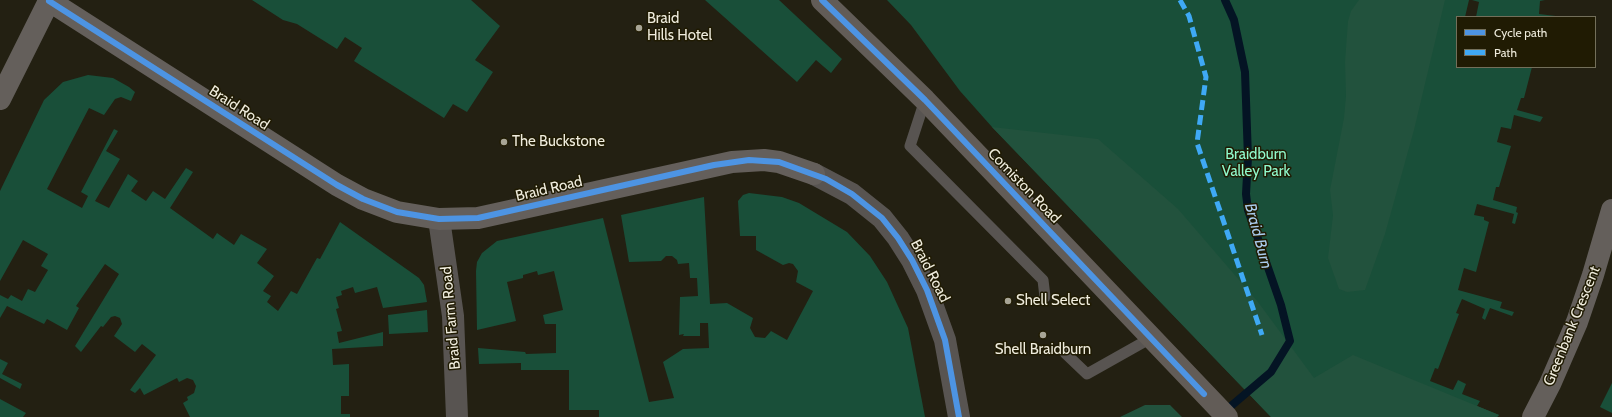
<!DOCTYPE html>
<style>
body{margin:0}
#map{position:relative;width:1612px;height:417px;overflow:hidden;background:#232012;font-family:Cabin,sans-serif}
canvas{display:block}
.legend{position:absolute;left:1456px;top:16px;width:140px;height:52px;box-sizing:border-box;background:#201b03;border:1px solid #736f5a;margin:0;padding:5px 7px;list-style:none;font-size:12px;color:#efecdd}
.legend li{display:flex;align-items:center;gap:8px;height:20px}
.legend b{width:20px;border:1px solid #736f5a}
</style>
<div id="map">
<canvas width="1612" height="417"></canvas>
<ul class="legend">
<li><b style="height:5px;background:#4d94e3"></b>Cycle path</li>
<li><b style="height:5px;background:#3fa9f5"></b>Path</li>
</ul>
</div>
<script>
const ctx = document.querySelector('canvas').getContext('2d');
ctx.lineJoin = 'round';
function paint(path, color) {
  ctx.fillStyle = color;
  ctx.fill(path, 'evenodd');
}
function poly(rows) {
  const path = new Path2D();
  for (const r of rows) {
    path.moveTo(r[0], r[1]);
    for (let i = 2; i < r.length; i += 2) path.lineTo(r[i], r[i + 1]);
  }
  return path;
}
function strokePath(path, color, width, dash) {
  ctx.strokeStyle = color;
  ctx.lineWidth = width;
  ctx.lineCap = dash ? 'butt' : 'round';
  ctx.setLineDash(dash || []);
  ctx.stroke(path);
}
function drawText(font, color, halo, rows, align = 'center') {
  ctx.font = font + ' Cabin,sans-serif';
  ctx.lineWidth = 3;
  ctx.setLineDash([]);
  ctx.textBaseline = 'middle';
  ctx.strokeStyle = halo;
  ctx.fillStyle = color;
  for (const [text, x, y, turn = 0] of rows) {
    ctx.save();
    ctx.translate(x, y);
    ctx.rotate((+turn || 0) * Math.PI / 180);
    ctx.textAlign = isNaN(turn) ? turn : align;
    if (halo) ctx.strokeText(text, 0, 0);
    ctx.fillText(text, 0, 0);
    ctx.restore();
  }
}
const green = poly([
 [252,0,471,0,500,26,475,60,493,72,467,112,453,104,444,118,354,61,362,48,345,37,337,49,297,24,283,20],
 [705,0,779,0,842,59,831,73,816,60,797,82],
 [887,0,1469,0,1465,17,1457,17,1457,67,1532,67,1524,98,1521,98,1517,110,1543,117,1540,122,1514,115,1511,129,1501,127,1497,142,1511,146,1499,187,1496,187,1493,200,1517,207,1516,212,1518,213,1515,224,1512,223,1514,214,1477,204,1474,215,1484,217,1484,220,1489,222,1476,272,1464,268,1458,290,1502,302,1500,308,1514,312,1512,316,1490,308,1485,320,1482,318,1485,309,1462,299,1456,313,1459,314,1438,369,1435,368,1430,381,1453,390,1458,380,1466,384,1462,394,1480,401,1477,406,1499,415,1497,417,1271,417,992,127,960,91,911,25],
 [1472,0,1545,0,1540,1,1539,14,1564,17,1476,17,1479,2],
 [88,75,113,78,129,87,135,92,131,101,121,97,115,99,104,115,89,108,47,189,82,208,88,196,81,192,114,129,118,131,106,151,120,159,95,201,109,208,128,174,138,181,131,191,146,201,153,191,165,199,186,168,193,172,170,208,213,239,217,233,234,245,241,234,267,249,257,263,274,276,263,291,271,296,267,302,278,311,291,291,297,294,317,258,320,259,340,222,419,278,424,285,427,302,383,308,377,287,355,293,353,287,341,291,342,295,336,297,339,308,336,309,342,331,337,332,339,343,383,332,383,346,332,349,333,365,349,364,349,396,341,396,341,414,350,414,350,417,190,417,183,403,188,400,187,397,194,393,196,386,193,380,187,378,179,382,177,378,144,395,140,388,135,393,130,390,156,355,142,344,135,352,114,336,122,324,120,318,115,316,111,317,103,327,101,326,81,352,75,346,119,274,105,264,76,306,79,308,67,330,47,319,44,324,7,306,0,318,0,295,8,299,11,295,22,301,28,289,35,292,48,270,41,266,48,254,23,240,0,281,0,191,44,100,63,82],
 [749,193,782,197,799,203,847,232,870,256,887,282,908,328,925,417,599,417,599,410,569,410,569,370,521,370,521,363,479,364,478,348,525,352,526,354,556,353,556,324,545,324,543,315,563,310,554,271,538,275,537,271,523,275,523,278,507,282,516,321,477,330,476,271,477,262,482,253,497,241,603,218,649,402,674,398,663,362,683,349,709,348,708,323,700,323,700,336,683,336,684,334,679,335,680,297,698,296,697,278,690,278,689,263,678,264,677,260,672,256,666,256,661,261,629,262,621,215,704,197,710,304,727,303,753,318,750,328,755,337,765,338,771,331,787,340,813,291,796,282,798,271,793,264,789,263,783,265,756,250,756,236,740,236,738,201,743,195],
 [427,310,428,332,389,334,388,315],
 [0,359,8,363,2,374,22,384,20,389,0,378],
 [1612,383,1612,413,1600,407],
 [0,399,26,413,23,417,0,417]
]);
const forest = poly([
 [1359,0,1445,0,1414,130,1385,234,1365,290,1347,292,1339,289,1328,258,1333,215,1330,190,1344,118,1346,96,1345,62,1348,21,1351,11],
 [992,127,1098,139,1178,209,1258,302,1314,378,1353,355,1499,415,1497,417,1271,417],
 [1145,405,1170,405,1182,417,1120,417]
]);
const stream = poly([
 [1224,412,1271,372,1290,341,1281,305,1248,210,1246,194,1248,158,1245,72,1234,20,1225,0]
]);
const lane = poly([
 [925,100,910,146,1043,280,1045,297],
 [1065,353,1087,374,1151,338]
]);
const street = poly([
 [814,174,852,194,882,218,898,238,912,260,927,290,945,340,959,417],
 [439,219,453,316,457,417]
]);
const secondary = poly([
 [48,0,337,185,363,199,397,212,439,219,478,218,732,162,764,160,779,162,814,174],
 [0,99,49,1],
 [1533,417,1550,384,1577,322,1593,275,1612,210]
]);
const primary = poly([
 [822,0,925,100,1227,417]
]);
const quiet = poly([
 [1180,0,1189,16,1206,77,1197,143,1262,335]
]);
const cycleway = poly([
 [822,0,925,100,1204,394],
 [49,1,337,185,363,199,397,212,439,219,478,218,714,165,749,160,779,162,826,179,852,194,882,218,898,238,912,260,927,290,945,340,959,417]
]);
const markers = [
 [639,28,4,"#a8a596"],
 [504,142,4,"#a8a596"],
 [1008,301,4,"#a8a596"],
 [1043,335,4,"#a8a596"]
];
const poiNames = [
 ["Braid",647,19],
 ["Hills Hotel",647,36],
 ["The Buckstone",512,142],
 ["Shell Select",1016,301],
 ["Shell Braidburn",1043,350,"center"]
];
const streetNames = [
 ["Braid Road",239,108,33],
 ["Comiston Road",1024,186,46],
 ["Braid Road",549,189,-13],
 ["Braid Road",930,271,63],
 ["Braid Farm Road",451,318,-95],
 ["Greenbank Crescent",1572,326,-68]
];
const parkNames = [
 ["Braidburn",1256,155],
 ["Valley Park",1256,172]
];
const waterNames = [
 ["Braid Burn",1258,236,75]
];
paint(green, '#194f39');
paint(forest, '#22523d');
strokePath(stream, '#041424', 8);
strokePath(lane, '#585451', 11);
strokePath(street, '#585451', 22);
strokePath(secondary, '#645f5b', 22);
strokePath(primary, '#625c57', 22);
strokePath(quiet, '#3fa9f5', 5, [10, 5]);
strokePath(cycleway, '#4d94e3', 6);
for (const [x, y, r, color] of markers) {
  const dot = new Path2D();
  dot.arc(x, y, r, 0, 2 * Math.PI);
  ctx.fillStyle = color;
  ctx.fill(dot);
  strokePath(dot, '#201b03', 1.5);
}
drawText('15px', '#efecdd', '#201b03', poiNames, 'left');
drawText('15px', '#efecdd', '#201b03', streetNames);
drawText('15px', '#90facc', '#201b03', parkNames);
drawText('italic 16px', '#ace', '#201b03', waterNames);
</script>
